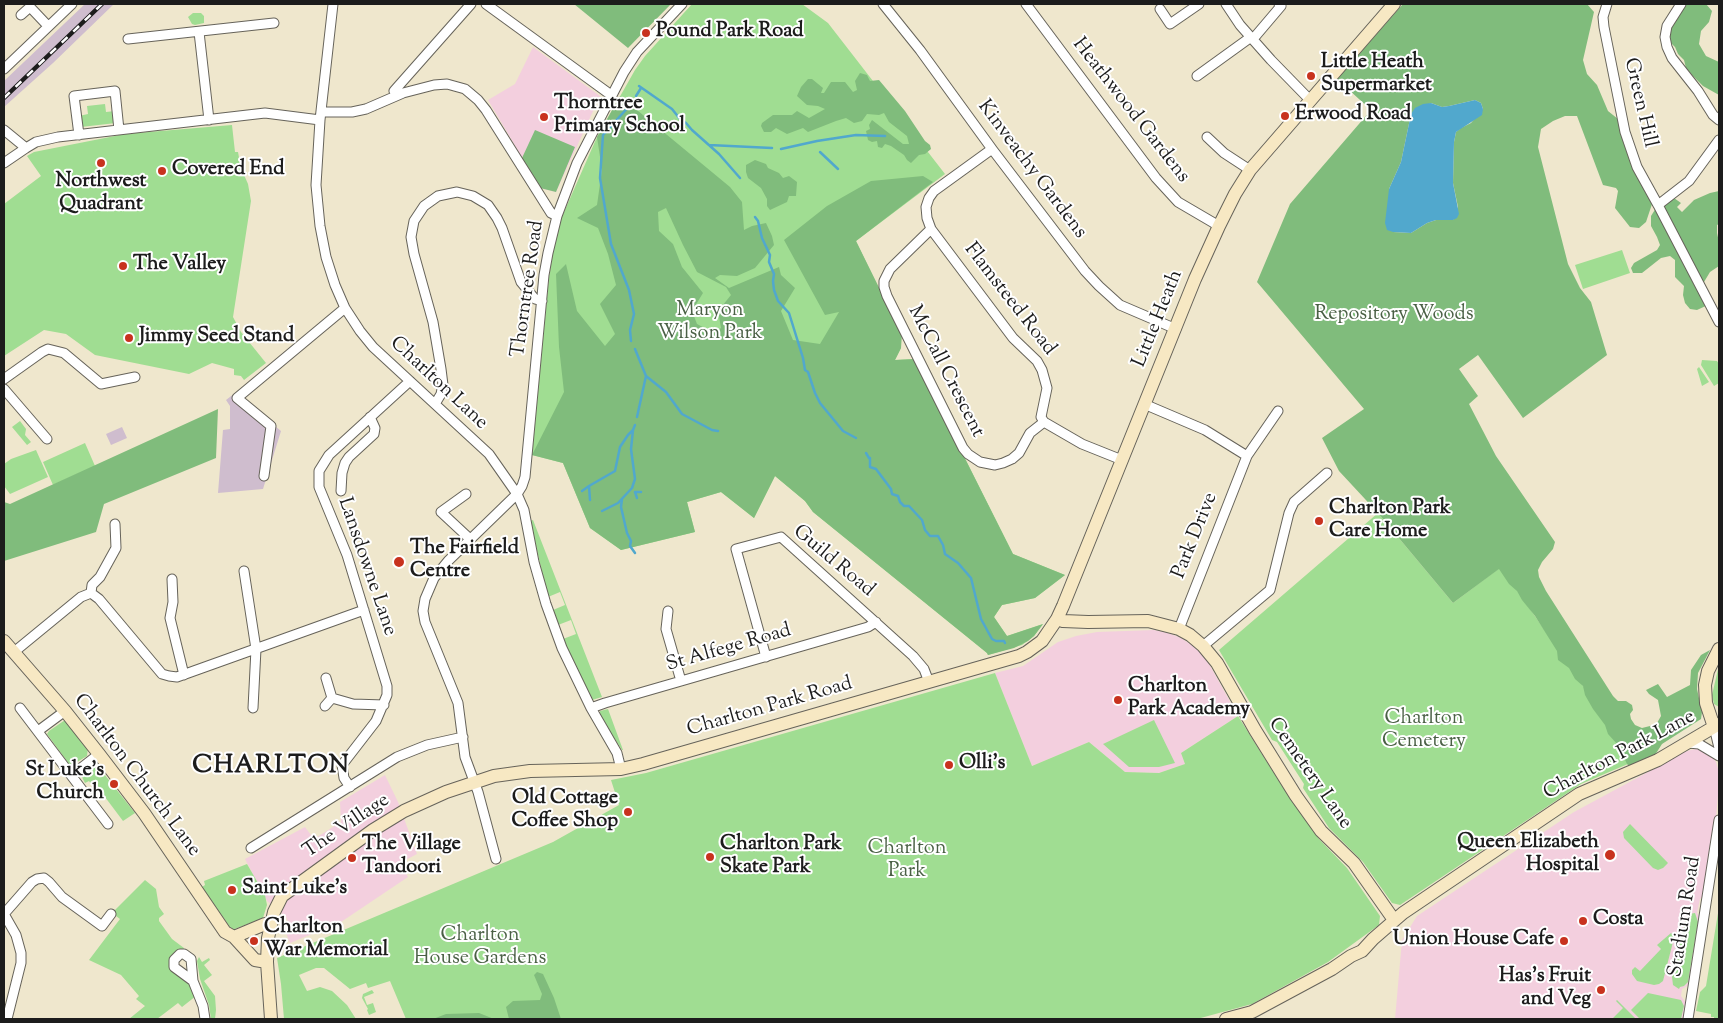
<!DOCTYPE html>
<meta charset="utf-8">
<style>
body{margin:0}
#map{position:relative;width:1723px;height:1023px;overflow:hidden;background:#efe7cd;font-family:"Sorts Mill Goudy",serif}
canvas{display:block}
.frame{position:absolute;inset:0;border:5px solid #1c1c1c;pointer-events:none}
</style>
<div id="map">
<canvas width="1723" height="1023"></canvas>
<div class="frame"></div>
</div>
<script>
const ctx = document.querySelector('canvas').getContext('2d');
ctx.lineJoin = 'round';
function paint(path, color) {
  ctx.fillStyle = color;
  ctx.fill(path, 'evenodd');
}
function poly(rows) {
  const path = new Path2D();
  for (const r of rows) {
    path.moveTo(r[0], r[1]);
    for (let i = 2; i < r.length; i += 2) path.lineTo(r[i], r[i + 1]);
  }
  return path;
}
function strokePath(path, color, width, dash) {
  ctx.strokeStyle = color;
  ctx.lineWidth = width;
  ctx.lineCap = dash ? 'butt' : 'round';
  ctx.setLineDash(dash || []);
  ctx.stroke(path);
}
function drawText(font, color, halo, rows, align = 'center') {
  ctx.font = font + ' "Sorts Mill Goudy",serif';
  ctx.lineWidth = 4;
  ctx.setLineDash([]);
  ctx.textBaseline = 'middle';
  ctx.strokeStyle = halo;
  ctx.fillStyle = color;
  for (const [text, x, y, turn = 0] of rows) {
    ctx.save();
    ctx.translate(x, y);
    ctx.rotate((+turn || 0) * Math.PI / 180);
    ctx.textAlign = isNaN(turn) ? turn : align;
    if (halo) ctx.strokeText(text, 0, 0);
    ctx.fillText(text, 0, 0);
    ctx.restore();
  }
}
const built = poly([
 [533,47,600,96,556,192,540,188,488,100,515,84],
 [1154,630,1168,633,1181,638,1198,649,1208,662,1238,716,1181,753,1185,764,1159,773,1125,772,1089,742,1032,766,995,673,1023,666,1058,642,1076,636,1097,632],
 [1695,749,1700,749,1712,756,1716,762,1719,772,1719,784,1716,818,1704,895,1700,899,1697,913,1700,917,1689,985,1682,989,1681,996,1687,1004,1683,1019,1395,1019,1402,940,1417,916,1574,812,1687,751],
 [385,775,398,802,417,854,400,863,408,877,341,922,290,943,284,928,290,926,286,917,267,901,245,859,305,827,314,839,341,822,340,802]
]);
const industrial = poly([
 [85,4,114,4,53,63,4,107,4,81],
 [235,393,281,431,263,489,218,493,223,430,230,429,230,406,226,400],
 [122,427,127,438,111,445,106,434]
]);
const green = poly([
 [692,4,802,4,828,23,945,174,856,241,877,285,901,348,895,360,915,359,1013,554,1065,575,1035,598,1002,605,994,617,1007,636,1043,624,1034,636,1022,645,988,655,987,653,813,512,805,501,775,476,754,518,721,492,687,502,695,532,621,550,590,528,563,463,532,455,549,277,557,228,597,137,635,70,645,56],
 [193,13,201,13,204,16,204,23,195,25,192,24,188,17],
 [105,104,106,112,115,111,116,123,81,127,79,116,88,114,87,106],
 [232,125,235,152,238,152,241,168,248,184,251,201,233,317,241,332,266,363,244,380,241,376,234,375,234,369,212,363,189,374,95,355,66,334,44,330,4,356,4,204,41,176,27,156,34,152,125,134],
 [1622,250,1630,273,1583,289,1575,265],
 [1702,360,1717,361,1719,364,1719,383,1714,386,1701,365],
 [1699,367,1709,382,1702,386,1697,369],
 [20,421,26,429,25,435,31,442,27,445,12,427],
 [85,443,95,466,53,485,43,462],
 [36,450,48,477,10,494,4,486,4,464,11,459],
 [1378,513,1453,603,1501,567,1635,761,1581,784,1400,905,1392,903,1363,862,1329,828,1303,788,1304,784,1277,742,1272,740,1219,650],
 [533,520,602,697,592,700,589,697,563,639,576,634,571,620,558,625,553,610,565,605,560,592,548,597,530,521],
 [1719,665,1719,707,1714,704,1712,695],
 [995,673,1032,766,1089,742,1125,772,1159,773,1185,764,1181,753,1238,716,1282,786,1319,839,1347,868,1380,916,1379,925,1328,962,1252,1004,1197,1019,406,1019,390,981,368,988,366,983,350,989,324,968,316,968,299,975,307,991,320,987,332,991,347,1005,356,1019,284,1019,281,984,277,958,553,842,619,805,611,780,646,773],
 [608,709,623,750,622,750,600,716,600,711],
 [65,720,88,748,87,756,72,765,69,764,47,734,49,731],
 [1154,720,1175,763,1159,767,1129,767,1103,744],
 [97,765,135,813,123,821,105,797,102,799,89,781,85,783,82,777,83,774],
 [1630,824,1668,863,1663,868,1658,870,1653,868,1624,838,1623,832],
 [247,864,265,895,267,905,263,918,232,930,202,887,205,885,204,881],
 [145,880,156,889,159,907,164,914,159,918,159,921,172,939,184,948,183,951,171,958,190,983,196,996,182,1007,178,1003,157,1019,129,1019,145,1006,136,999,139,996,121,975,89,960,120,919,112,913],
 [1719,907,1719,1019,1714,1019,1714,1017,1711,1017,1711,1014,1696,1011,1700,992,1706,986],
 [1695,913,1698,922,1688,982,1684,986,1680,987,1679,989,1673,985,1672,977,1686,918,1689,914],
 [1671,933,1673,935,1674,938,1663,981,1659,984,1654,985,1637,981,1632,974,1632,970,1635,967,1640,971,1661,949,1657,945],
 [199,957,202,962,209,958,210,960,204,965,212,975,204,981,215,996,216,1010,215,1019,211,1019,209,1005,200,979,197,961],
 [372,990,374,993,364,997,367,1005,373,1003,376,1012,369,1015,367,1010,368,1009,362,998,363,994],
 [1648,993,1681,1000,1684,1006,1681,1019,1640,1019,1631,1010],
 [1617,1000,1636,1019,1612,1019,1623,1008,1616,1001]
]);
const forest = poly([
 [574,4,671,4,628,48],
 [1403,4,1587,4,1594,12,1583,60,1587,74,1597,85,1608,111,1623,123,1654,198,1646,222,1639,228,1630,227,1615,208,1618,191,1616,188,1603,185,1577,116,1565,116,1553,121,1541,129,1538,147,1568,264,1580,288,1591,302,1607,355,1523,418,1478,355,1459,369,1478,396,1469,404,1496,456,1555,542,1553,549,1542,562,1538,570,1539,577,1546,591,1613,696,1618,701,1626,701,1632,705,1633,710,1630,714,1631,719,1635,725,1642,728,1650,726,1657,723,1661,716,1658,700,1649,694,1646,690,1658,684,1667,697,1690,685,1691,670,1701,655,1710,650,1698,673,1697,689,1702,712,1701,719,1662,744,1655,755,1630,767,1627,764,1618,745,1608,734,1605,725,1593,709,1585,695,1583,686,1575,679,1569,668,1558,660,1557,651,1535,616,1522,600,1517,591,1509,584,1499,569,1453,603,1378,513,1339,471,1322,438,1364,409,1257,282,1290,204,1371,110,1337,79],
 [1475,100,1481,103,1483,109,1471,123,1461,128,1456,132,1454,142,1453,183,1458,207,1453,220,1436,220,1427,223,1411,233,1393,232,1389,189,1401,162,1411,114,1431,103,1442,107,1449,106],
 [1681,4,1706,4,1712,11,1709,22,1701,31,1699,44,1706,56,1719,62,1719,95,1703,86,1693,76,1686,68,1684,60,1678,54,1675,47,1665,37],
 [860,73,867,75,870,81,879,80,905,111,925,141,930,145,931,149,925,154,919,155,911,163,907,160,904,155,891,146,885,144,882,148,878,147,877,141,872,142,868,140,866,131,870,129,869,125,872,120,903,144,909,144,907,136,889,122,884,113,879,115,867,114,862,121,854,123,846,118,836,121,808,132,803,128,787,134,776,128,771,132,764,132,761,126,762,123,773,115,792,115,797,111,809,118,825,109,818,106,807,105,797,96,801,87,808,79,812,79,823,88,821,93,824,93,831,82,845,82,853,92,857,90,855,81],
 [620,96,730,187,742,202,744,230,752,226,766,223,772,236,774,245,755,268,737,276,720,275,715,278,729,288,779,267,781,275,795,288,781,311,793,340,820,344,839,312,825,315,784,240,827,206,871,181,923,176,933,182,856,241,902,334,901,348,895,360,915,359,1013,554,1065,575,1035,598,1002,605,994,617,1007,636,1043,624,1034,636,1028,641,1014,648,988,655,987,653,813,512,805,501,775,476,754,518,721,492,687,502,695,532,621,550,590,528,563,463,532,455,564,392,559,347,556,274,566,264,577,311,605,346,615,334,600,304,616,285,608,254,598,228,577,218,597,205,602,170,597,137],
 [666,208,683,245,697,272,726,287,731,295,718,311,721,328,714,333,697,324,692,311,703,293,682,267,673,244,659,231,658,212],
 [535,130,575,147,556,192,540,188,522,158],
 [755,160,766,164,768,168,779,173,783,178,789,176,797,182,796,196,789,196,787,202,770,210,767,206,767,199,761,188,748,178,746,172,746,165],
 [1719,191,1719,224,1717,225,1717,233,1719,242,1719,266,1710,272,1704,282,1703,291,1710,304,1697,310,1690,309,1685,303,1683,295,1684,286,1675,277,1675,260,1670,256,1661,258,1642,273,1633,273,1631,268,1634,263,1657,250,1660,245,1657,237,1651,226,1651,216,1656,208,1667,199,1674,198,1681,203,1677,207,1682,212,1694,200,1710,193],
 [218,409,216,458,104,504,96,532,4,561,4,502,10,504],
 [537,972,543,974,554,998,561,1019,548,1018,545,1019,509,1019,506,1007,513,1001,540,1000,542,994,534,975],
 [479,1013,494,1019,433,1019,446,1014]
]);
const water = poly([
 [1475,100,1481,103,1483,109,1482,115,1456,132,1454,142,1453,183,1459,214,1457,218,1453,220,1436,220,1427,223,1411,233,1393,232,1387,230,1385,223,1389,189,1401,162,1411,114,1415,108,1423,104,1431,103,1442,107,1449,106]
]);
const stream = poly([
 [639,86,672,109,680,119,686,123,692,130,719,154,740,178],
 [636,96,641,88],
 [709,145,772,148],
 [781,149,817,141,856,135,885,136],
 [820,152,838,169],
 [755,217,758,221,762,238,770,255,769,262,774,274,773,281,774,290,778,301,789,313,803,358,805,370,808,372,815,393,820,403,843,431,856,438],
 [631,341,630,330,634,314,629,290,611,244,600,178,603,135,632,103],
 [635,349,646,376,637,417],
 [646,376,666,392,682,414,712,430,718,431],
 [866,453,869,458,870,458,870,467,876,469,891,489,892,494,898,496,900,502,904,506,909,506,922,520,925,530,930,536,938,536,943,545,945,554,958,563,971,578,981,619,992,639,996,641,1004,641,1005,643],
 [582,491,589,486],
 [637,498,635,492,641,492],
 [622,499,621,507,627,533,631,541,630,546,635,553],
 [590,500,589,486,615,471,620,447,628,435,633,430,635,425],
 [602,511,618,503,632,488,635,479,631,449,633,430]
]);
const street = poly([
 [333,4,320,120,316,185,320,226,326,257,335,285,345,308,360,331,373,347,489,454,517,494,524,510,534,562,546,604,562,648,591,708,617,753,621,769],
 [486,4,611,95],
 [883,4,920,50,992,149,1085,271,1099,286,1120,305,1176,329],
 [1026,4,1156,178,1178,202,1219,226],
 [1226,4,1240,25,1271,60,1310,100],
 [1607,4,1603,17,1604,27,1625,132,1637,167,1658,205,1689,181,1719,140],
 [1681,4,1667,26,1665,37,1667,47,1672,58,1698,91,1713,115,1719,120],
 [1160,9,1170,24,1199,4],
 [21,15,30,7,48,26],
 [199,32,209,120],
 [128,39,274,23],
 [1253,39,1281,6,1279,4],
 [4,69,72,4],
 [1197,76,1251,37],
 [396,95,394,91,471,4],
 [321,112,352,112,366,109,403,93,434,85,447,84,465,89,478,100,486,110,551,213,557,216],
 [4,130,26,148],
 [79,135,74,96,115,91,119,130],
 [1207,137,1224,153,1250,170],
 [992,149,934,191,929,198,926,207,927,218,931,229,1013,338,1037,361,1042,370,1047,388,1041,417,1044,422,1082,444,1122,460],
 [4,163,26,148,36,142,58,137,265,113,320,120],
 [1658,205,1719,322],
 [931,229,890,269,884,281,884,287,887,296,963,448,968,454,980,462,995,465,1003,463,1012,459,1019,453,1030,433,1044,422],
 [4,379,42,352,48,349,64,353,101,384,135,377],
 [4,389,47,439],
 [435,404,441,394,443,385,441,369,433,322,414,254,411,237,414,221,424,206,438,196,457,192,473,196,488,205,497,218,502,228,521,282,535,299,542,301],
 [1144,404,1205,430,1247,456],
 [264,476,271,426,237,398,345,308],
 [341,491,342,473,345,463,349,457,374,434,375,428,370,417],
 [466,494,441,512,470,539],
 [244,571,256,649,253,708],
 [172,579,173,602,170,618,184,675],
 [91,593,99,599,162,674,169,676,177,677,364,610],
 [668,611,666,629,681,681],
 [1179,629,1247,456,1278,411],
 [1203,646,1270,590,1289,513,1294,502,1327,473],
 [14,652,81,597,91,593,92,585,100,577,116,548,115,524],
 [766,657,736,549,781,537,913,656,924,669,929,682],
 [326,678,332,698,353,704,384,705],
 [325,706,332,698],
 [20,708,108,824],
 [591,708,605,703,868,627,876,622],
 [1714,727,1719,748],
 [38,731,65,711],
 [1688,743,1699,744,1719,756],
 [72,775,99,754],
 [350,787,344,778,342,765,376,721,387,695,387,686,347,555,319,487,319,471,329,455,410,381],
 [251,848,397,757,427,745,463,737],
 [496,859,478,792,465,757,458,703,425,622,423,611,425,599,434,578,448,561,517,494,522,486,525,477,544,275,548,253,557,216,577,163,624,72,637,52,682,4],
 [4,914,32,882,37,879,44,878,49,882,62,897,102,926,111,914],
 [4,914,16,935,21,953,21,963,7,1019],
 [193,981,174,967,174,960,180,954,184,954,191,959,193,981,203,1006,205,1019],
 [1688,1019,1719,820]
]);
const secondary = poly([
 [1057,619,1063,621,1088,622,1148,621,1179,629,1190,635,1203,646,1217,663,1255,730,1296,796,1321,831,1354,863,1394,920],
 [4,641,65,711,99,754,144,813,225,932,234,937,255,960,267,962],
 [1714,727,1706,703,1705,685,1708,671,1719,649],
 [234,937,265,924,270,925],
 [271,1019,267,962,268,938,274,912,282,896,373,830,404,811,446,792,494,776,530,771,621,769,643,764,1019,656,1027,652,1042,641,1057,619,1063,606,1195,279,1219,226,1235,194,1250,170,1394,4],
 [1226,1019,1252,1012,1332,969,1351,956,1362,951,1373,939,1403,913,1579,794,1658,760,1719,724]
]);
const rail = poly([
 [4,98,102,4]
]);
const markers = [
 [646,33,5,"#c8321e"],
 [1311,76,5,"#c8321e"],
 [1285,116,5,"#c8321e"],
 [544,117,5,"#c8321e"],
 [101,163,5,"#c8321e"],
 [162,171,5,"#c8321e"],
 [123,266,5,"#c8321e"],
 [129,338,5,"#c8321e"],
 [1319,521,5,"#c8321e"],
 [399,562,6,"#c8321e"],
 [1118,700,5,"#c8321e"],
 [949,765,5,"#c8321e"],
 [114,784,5,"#c8321e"],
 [628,812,5,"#c8321e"],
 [1610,855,6,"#c8321e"],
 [710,857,5,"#c8321e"],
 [352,858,5,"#c8321e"],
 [232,890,5,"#c8321e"],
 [1583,921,5,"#c8321e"],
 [254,941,5,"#c8321e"],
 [1564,941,5,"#c8321e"],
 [1601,990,5,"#c8321e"]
];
const poiNames = [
 ["Pound Park Road",656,33],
 ["Little Heath",1321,64],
 ["Supermarket",1321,87],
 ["Thorntree",554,105],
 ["Primary School",554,128],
 ["Erwood Road",1295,116],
 ["Covered End",172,171],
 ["Northwest",101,183,"center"],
 ["Quadrant",101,206,"center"],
 ["The Valley",133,266],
 ["Jimmy Seed Stand",139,338],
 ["Charlton Park",1329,510],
 ["Care Home",1329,533],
 ["The Fairfield",410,550],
 ["Centre",410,573],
 ["Charlton",1128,688],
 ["Park Academy",1128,711],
 ["Olli's",959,765],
 ["St Luke's",104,772,"right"],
 ["Church",104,795,"right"],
 ["Old Cottage",618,800,"right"],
 ["Coffee Shop",618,823,"right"],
 ["Queen Elizabeth",1599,844,"right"],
 ["Hospital",1599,867,"right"],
 ["The Village",362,846],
 ["Tandoori",362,869],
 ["Charlton Park",720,846],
 ["Skate Park",720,869],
 ["Saint Luke's",242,890],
 ["Costa",1593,921],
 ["Charlton",264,929],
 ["War Memorial",264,952],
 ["Union House Cafe",1554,941,"right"],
 ["Has’s Fruit",1591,978,"right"],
 ["and Veg",1591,1001,"right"]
];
const streetNames = [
 ["Green Hill",1639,103,77],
 ["Heathwood Gardens",1130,111,52],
 ["Kinveachy Gardens",1031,170,53],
 ["Thorntree Road",529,289,-82],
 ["Flamsteed Road",1009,300,52],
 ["Little Heath",1159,319,-68],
 ["McCall Crescent",945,372,63],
 ["Charlton Lane",438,384,43],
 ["Park Drive",1196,536,-68],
 ["Guild Road",833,562,40],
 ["Lansdowne Lane",366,567,71],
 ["St Alfege Road",729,649,-16],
 ["Charlton Park Road",770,708,-16],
 ["Charlton Park Lane",1620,756,-28],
 ["Cemetery Lane",1309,774,55],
 ["Charlton Church Lane",136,776,53],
 ["The Village",347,827,-34],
 ["Stadium Road",1686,917,-81]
];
const parkNames = [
 ["Maryon",710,312],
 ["Wilson Park",710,335],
 ["Repository Woods",1394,316],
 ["Charlton",1424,720],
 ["Cemetery",1424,743],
 ["Charlton",907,850],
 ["Park",907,873],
 ["Charlton",480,937],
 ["House Gardens",480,960]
];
const districtNames = [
 ["CHARLTON",271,768]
];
paint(built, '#f3cfde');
paint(industrial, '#cfbdce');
paint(green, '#a0dd92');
paint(forest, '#80bc7c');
paint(water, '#51a8cd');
strokePath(stream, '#51a8cd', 2.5);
strokePath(street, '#66635a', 11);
strokePath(secondary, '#66635a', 14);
strokePath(street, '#fff', 9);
strokePath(secondary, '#f7e8c3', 12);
strokePath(rail, '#1c1c1c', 4.5);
strokePath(rail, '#fff', 2.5, [8]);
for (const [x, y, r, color] of markers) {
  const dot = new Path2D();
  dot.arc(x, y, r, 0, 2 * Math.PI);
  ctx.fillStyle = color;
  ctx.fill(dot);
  strokePath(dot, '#fff', 2);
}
drawText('bold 20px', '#1c1c1c', '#fff', poiNames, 'left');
drawText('20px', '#1c1c1c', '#fff', streetNames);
drawText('20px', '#4a6045', '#fff', parkNames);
ctx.letterSpacing = '1px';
drawText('bold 25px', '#1c1c1c', '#fff', districtNames);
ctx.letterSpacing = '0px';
</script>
